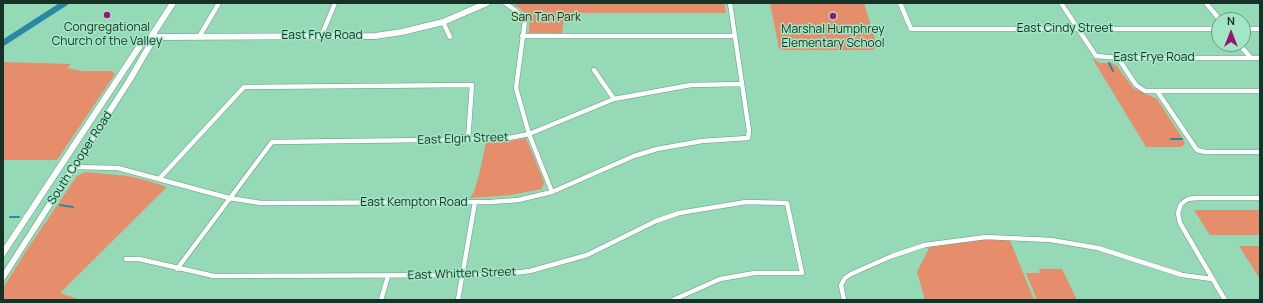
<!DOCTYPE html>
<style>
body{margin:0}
#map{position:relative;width:1263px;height:303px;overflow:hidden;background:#95d9b7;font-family:Manrope,sans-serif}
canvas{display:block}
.frame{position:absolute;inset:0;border:4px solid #163125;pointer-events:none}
.north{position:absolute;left:1211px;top:12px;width:40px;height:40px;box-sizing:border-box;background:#a2e6c4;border:1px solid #6a9e84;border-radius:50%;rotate:0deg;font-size:11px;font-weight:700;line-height:16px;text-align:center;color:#163125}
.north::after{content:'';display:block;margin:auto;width:14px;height:18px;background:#941772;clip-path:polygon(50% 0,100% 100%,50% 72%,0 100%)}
</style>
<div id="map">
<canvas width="1263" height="303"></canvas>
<div class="frame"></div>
<div class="north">N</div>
</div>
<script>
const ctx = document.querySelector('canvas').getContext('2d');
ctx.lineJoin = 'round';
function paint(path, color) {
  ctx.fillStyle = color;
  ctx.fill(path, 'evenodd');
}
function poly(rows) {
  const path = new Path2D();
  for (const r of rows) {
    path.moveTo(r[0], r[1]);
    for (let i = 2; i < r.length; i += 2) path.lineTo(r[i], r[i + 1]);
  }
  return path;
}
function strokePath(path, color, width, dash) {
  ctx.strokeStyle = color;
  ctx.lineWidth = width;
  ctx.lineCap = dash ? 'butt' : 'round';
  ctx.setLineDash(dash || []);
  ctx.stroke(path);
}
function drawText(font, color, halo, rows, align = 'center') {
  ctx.font = font + ' Manrope,sans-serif';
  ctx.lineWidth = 3;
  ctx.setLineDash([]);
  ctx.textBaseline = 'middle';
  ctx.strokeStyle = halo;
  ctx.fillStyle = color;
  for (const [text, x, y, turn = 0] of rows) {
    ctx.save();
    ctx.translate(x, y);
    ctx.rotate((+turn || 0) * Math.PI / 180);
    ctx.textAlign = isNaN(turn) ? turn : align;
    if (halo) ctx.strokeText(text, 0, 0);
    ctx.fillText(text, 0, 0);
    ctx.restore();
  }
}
const green = poly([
 [513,3,724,3,726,13,568,13,564,17,562,34,529,33,529,20,524,12],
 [770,3,864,3,877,46,873,50,783,50,779,48],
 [1092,58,1100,63,1111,63,1117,66,1133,88,1157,99,1183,139,1185,144,1181,147,1146,147],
 [3,62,71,64,67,68,82,71,112,71,115,74,57,160,3,160],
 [526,138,544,182,542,189,511,195,470,198,474,192,479,175,486,143,504,142],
 [85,172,128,176,145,180,167,187,60,293,81,300,3,300,3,288,26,251,77,176],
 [1194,210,1260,210,1260,235,1210,235],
 [986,237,1009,238,1034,300,925,300,917,272,931,244],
 [1239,246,1260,246,1260,279],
 [1039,269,1062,269,1077,300,1037,300,1026,273,1040,273]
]);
const stream = poly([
 [1109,63,1113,71],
 [1171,139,1182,139],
 [60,205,73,207],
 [10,217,19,217]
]);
const canal = poly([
 [3,43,65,3]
]);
const street = poly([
 [505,3,515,10,525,21,516,88,529,134,552,192],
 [900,3,911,29,1219,29],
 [1061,3,1096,56,1118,58,1260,58],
 [1206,3,1220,20],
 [443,22,450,37],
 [1243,29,1260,29],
 [522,36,734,36],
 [199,37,219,3],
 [321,37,335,3],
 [1239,44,1251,58],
 [1118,58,1136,85,1145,91,1260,91],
 [594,70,614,99],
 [1157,91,1197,150,1205,152,1260,152],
 [74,167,118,168,229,198,261,203,491,202,518,200,552,192,634,156,657,149,702,141,748,138,749,131,730,3],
 [160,178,244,87,472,85,468,140],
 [126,259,139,259,214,276,497,275,530,271,587,255,656,221,679,213,746,202,787,203,802,273,755,273,720,279,673,300],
 [177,269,272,142,504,139,529,134,614,99,691,85,741,84],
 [381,300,388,276],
 [458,300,475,202],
 [844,300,841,285,845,278,851,274,892,256,925,245,986,237,1051,240,1098,248,1182,275,1212,279],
 [1225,300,1180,223,1178,213,1181,204,1188,199,1196,198,1260,198]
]);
const secondary = poly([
 [151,37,375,36,402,32,443,22,487,3],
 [3,253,141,44,151,37,173,3],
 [3,277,129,81,150,45,151,37]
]);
const markers = [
 [107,15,4,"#941772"],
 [833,16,4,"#941772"]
];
const parkNames = [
 ["San Tan Park",546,18]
];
const poiNames = [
 ["Congregational",107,28],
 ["Church of the Valley",107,42],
 ["Marshal Humphrey",833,30],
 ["Elementary School",833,44]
];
const streetNames = [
 ["East Cindy Street",1065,29],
 ["East Frye Road",322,36],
 ["East Frye Road",1154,58],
 ["East Elgin Street",463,139,-2],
 ["South Cooper Road",80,158,-57],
 ["East Kempton Road",414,203],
 ["East Whitten Street",462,274,-2]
];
paint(green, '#e68e6c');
strokePath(stream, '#2988a5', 2);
strokePath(canal, '#2988a5', 6);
strokePath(street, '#5c9d7e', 5.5);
strokePath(secondary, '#5c9d7e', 7);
strokePath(street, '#fff', 4.5);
strokePath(secondary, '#fff', 6);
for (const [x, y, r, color] of markers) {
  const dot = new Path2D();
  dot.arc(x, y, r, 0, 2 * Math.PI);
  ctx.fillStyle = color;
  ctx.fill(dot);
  strokePath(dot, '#a2e6c4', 1.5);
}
drawText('12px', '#471a06', '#a2e6c4', parkNames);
drawText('12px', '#163125', '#a2e6c4', poiNames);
drawText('12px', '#163125', '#a2e6c4', streetNames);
</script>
